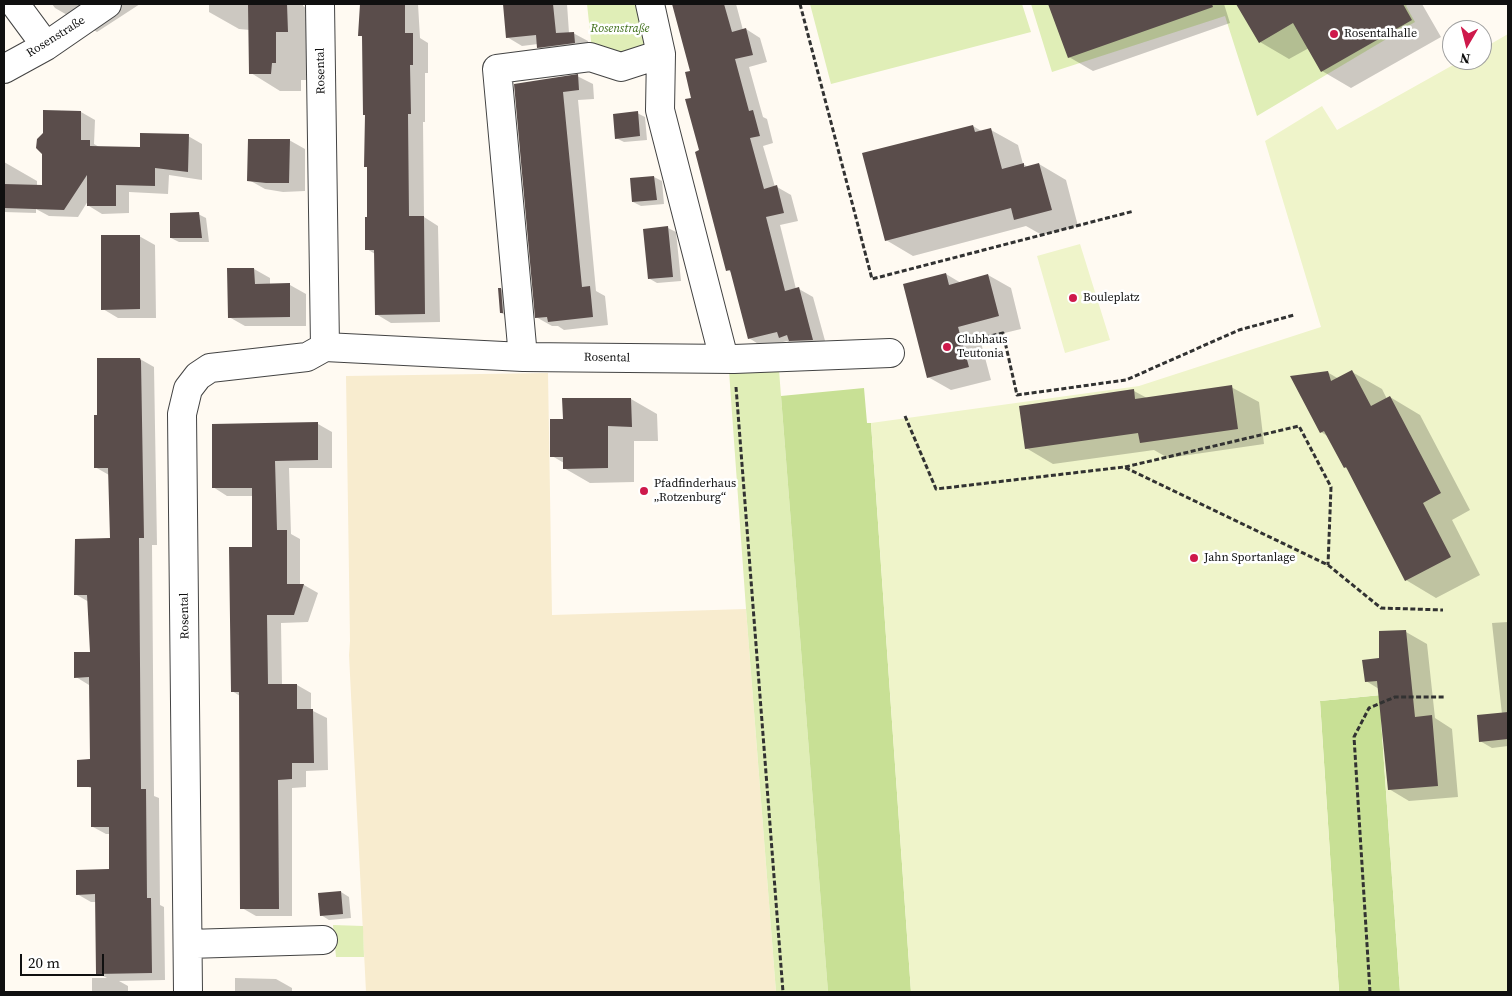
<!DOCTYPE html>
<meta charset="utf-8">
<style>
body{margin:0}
#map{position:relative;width:1512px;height:996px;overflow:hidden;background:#fffaf2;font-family:"Source Serif 4",serif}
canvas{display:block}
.frame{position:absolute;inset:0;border:5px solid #101010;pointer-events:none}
.north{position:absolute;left:1442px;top:20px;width:50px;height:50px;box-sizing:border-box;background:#fff;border:1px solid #9f9f9f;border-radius:50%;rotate:188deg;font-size:14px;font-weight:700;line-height:20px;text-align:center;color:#101010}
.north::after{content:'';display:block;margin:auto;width:18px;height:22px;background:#ce194b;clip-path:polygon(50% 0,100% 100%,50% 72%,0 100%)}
.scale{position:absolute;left:20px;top:954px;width:84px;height:22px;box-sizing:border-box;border:2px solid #101010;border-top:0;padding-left:6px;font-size:15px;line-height:18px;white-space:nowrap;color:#101010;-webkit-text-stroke:4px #fff;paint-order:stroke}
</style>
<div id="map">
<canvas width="1512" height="996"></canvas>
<div class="frame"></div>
<div class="north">N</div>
<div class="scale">20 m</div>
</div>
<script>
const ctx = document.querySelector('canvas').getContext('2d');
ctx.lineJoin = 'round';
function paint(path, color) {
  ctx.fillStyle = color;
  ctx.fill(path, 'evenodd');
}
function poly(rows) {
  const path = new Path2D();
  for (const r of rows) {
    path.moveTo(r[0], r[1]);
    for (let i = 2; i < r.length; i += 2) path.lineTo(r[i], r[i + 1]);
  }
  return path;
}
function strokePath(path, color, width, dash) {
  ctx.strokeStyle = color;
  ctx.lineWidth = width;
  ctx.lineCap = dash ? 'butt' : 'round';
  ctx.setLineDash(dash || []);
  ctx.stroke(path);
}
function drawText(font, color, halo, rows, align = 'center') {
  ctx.font = font + ' "Source Serif 4",serif';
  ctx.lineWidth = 5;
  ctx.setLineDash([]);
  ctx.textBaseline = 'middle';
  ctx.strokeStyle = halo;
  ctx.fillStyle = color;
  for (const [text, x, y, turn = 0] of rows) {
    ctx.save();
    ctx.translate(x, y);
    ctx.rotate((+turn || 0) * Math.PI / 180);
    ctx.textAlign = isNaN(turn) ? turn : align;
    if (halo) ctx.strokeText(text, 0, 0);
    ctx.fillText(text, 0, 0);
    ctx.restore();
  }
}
const farmland = poly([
 [548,373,552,615,746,609,776,992,366,992,349,655,350,641,346,376]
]);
const green = poly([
 [587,4,639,4,647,33,643,50,634,56,592,50],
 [810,4,1022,4,1031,32,831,84],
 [1031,4,1408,4,1406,6,1415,22,1257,116,1225,16,1052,72],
 [779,370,781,396,828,992,776,992,746,609,729,371],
 [333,925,363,926,364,957,336,957]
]);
const forest = poly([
 [864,388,867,423,871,423,911,992,828,992,781,396],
 [1412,692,1381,720,1400,992,1339,992,1320,701]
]);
const pitch = poly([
 [1508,34,1508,992,1400,992,1381,720,1410,717,1411,692,1320,701,1339,992,911,992,871,423,1139,386,1321,327,1265,141,1322,106,1337,130,1462,60,1482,60,1482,49],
 [1080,244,1110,340,1065,353,1037,256]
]);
const shadow = poly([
 [52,4,140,4,97,32,55,8],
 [209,4,303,4,303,6,317,13,317,49,306,48,306,80,301,80,301,91,280,91,251,73,250,30,239,29,209,12],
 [361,4,418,4,420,38,428,43,428,73,425,73,425,122,423,122,424,217,438,226,440,322,391,323,376,314,375,254,367,249,369,218,368,168,366,166,366,115,364,38,360,35],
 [504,4,567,4,569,33,573,33,588,41,589,51,552,56,538,47,538,44,522,46,507,37],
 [673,4,736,4,743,30,746,29,760,38,767,62,749,67,763,117,767,119,773,143,763,146,775,187,777,187,791,195,798,221,780,225,796,289,799,289,813,297,827,348,794,345,787,341,763,347,749,338,732,273,728,270,701,151,693,99,692,72],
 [1050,4,1224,4,1230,23,1093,71,1069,57],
 [1249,4,1422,4,1441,37,1351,88,1322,71,1309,48,1289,59,1260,42,1240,9],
 [577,76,593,84,594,99,578,100,596,291,605,296,608,325,564,330,558,326,552,326,536,317,515,85],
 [45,111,81,112,95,120,94,144,101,148,141,148,188,136,202,144,202,180,169,175,168,194,129,192,129,213,102,214,89,206,88,201,78,217,49,216,36,209,36,213,4,212,4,162,37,181,37,186,43,187],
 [637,113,645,117,647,140,624,142,616,138],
 [973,126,983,132,991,130,1018,145,1023,164,1028,167,1039,164,1066,180,1078,226,1042,235,1026,226,913,256,886,240],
 [289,140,305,149,305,191,283,192,265,189,249,180],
 [654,177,662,181,664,204,641,206,633,202],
 [198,214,206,218,209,242,179,242,171,238],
 [668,228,676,232,681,281,657,283,650,279],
 [139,236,155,245,156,318,118,318,103,309],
 [254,269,270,278,270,285,290,285,306,294,306,326,245,326,229,317],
 [946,274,961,283,988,275,1011,288,1021,329,980,339,991,380,951,390,928,377],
 [501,289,509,294,509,317,501,313],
 [140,359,154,367,157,545,152,545,154,796,159,798,160,905,164,907,165,980,119,981,128,986,128,992,53,992,92,992,92,978,107,978,97,973,96,902,91,902,77,894,111,871,110,834,106,834,93,827,92,789,79,781,92,761,89,685,76,677,91,653,89,602,75,594,111,540,109,475,95,467,98,416],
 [1327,372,1339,379,1352,372,1382,389,1387,399,1390,397,1420,415,1470,510,1452,520,1480,575,1436,598,1406,580,1348,469,1344,467,1329,437,1321,432],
 [1231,387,1259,402,1264,444,1168,458,1154,450,1053,464,1026,448,1134,391,1147,398],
 [564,399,631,399,657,414,658,441,634,441,634,482,590,483,564,468,564,463,552,456,564,420],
 [318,424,332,432,332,468,289,468,291,534,300,539,300,585,304,585,318,593,308,622,281,623,282,685,297,685,311,693,311,710,327,718,328,770,306,771,306,787,292,788,292,916,256,916,242,908,240,696,232,691,253,548,253,496,227,496,213,487],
 [1508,622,1508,746,1492,748,1480,741,1502,714,1492,623],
 [1406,632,1427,644,1435,718,1452,729,1458,797,1409,801,1389,789,1379,689,1366,681,1381,659],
 [341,892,349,897,351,918,329,920,321,915],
 [235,978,276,979,292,988,292,992,235,992]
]);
const building = poly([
 [248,4,287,4,288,32,276,32,276,63,272,63,271,74,249,74],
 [360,4,405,4,405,33,413,33,413,65,410,65,411,114,408,114,409,216,424,216,425,314,375,315,374,250,365,250,365,217,367,217,367,167,364,167,365,115,363,115,362,36,358,36],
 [503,4,553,4,556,33,574,32,575,43,537,48,536,35,506,38],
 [672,4,724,4,732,32,746,28,753,55,735,59,749,111,753,110,760,136,750,138,764,189,777,185,784,213,766,217,785,291,799,287,813,340,789,341,787,335,779,338,777,332,748,339,730,270,726,271,695,152,699,150,685,99,691,98,685,72,690,71],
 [1048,4,1212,4,1213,7,1068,58],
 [1236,4,1403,4,1412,20,1321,72,1293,23,1259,43],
 [578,74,579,90,563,92,582,287,590,286,593,317,548,322,547,317,535,318,514,84],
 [43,110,81,111,81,140,90,140,90,146,140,147,140,133,189,134,188,172,155,168,155,186,116,185,116,206,87,206,87,175,64,210,4,208,4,184,42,185,42,154,36,148,37,139,43,133],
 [638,111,640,136,615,139,613,114],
 [973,125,975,132,991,128,1002,169,1024,163,1024,167,1039,163,1052,210,1014,220,1011,208,885,241,862,153],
 [248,139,290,139,289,183,266,183,247,181],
 [654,176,657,200,632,202,630,178],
 [199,212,202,238,170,238,170,213],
 [668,226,673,277,648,279,643,229],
 [101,235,140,235,140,309,101,310],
 [227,268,254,268,255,284,290,283,290,317,228,318],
 [946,273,949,285,988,274,999,316,958,327,969,367,927,378,903,284],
 [498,288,501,288,503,313,500,313],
 [97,358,140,358,141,361,144,538,139,538,141,789,146,789,147,898,151,898,152,973,96,974,95,894,76,895,76,870,109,869,109,827,91,827,91,787,77,787,77,760,90,759,89,677,74,678,74,652,90,652,87,595,74,595,75,539,110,538,108,468,94,468,94,415,97,415],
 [1352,370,1371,406,1390,396,1441,493,1423,503,1451,557,1405,581,1346,467,1344,468,1324,431,1320,433,1290,376,1328,371,1331,381],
 [1232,385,1238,429,1140,443,1138,433,1025,449,1019,406,1134,389,1135,399],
 [562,398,631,398,632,427,608,426,608,468,563,469,563,457,550,457,550,419,563,419],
 [318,422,318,460,275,461,277,530,287,530,287,584,304,584,294,615,267,615,268,684,297,684,297,709,313,709,314,763,292,763,292,779,278,780,279,909,240,909,239,692,231,692,229,547,252,547,252,488,212,488,212,424],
 [1406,630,1415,717,1432,715,1438,786,1388,790,1377,681,1365,682,1362,660,1379,658,1379,631],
 [1508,712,1508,739,1479,742,1477,715],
 [341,891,343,914,320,916,318,893]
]);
const path = poly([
 [800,4,872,279,1134,211],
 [977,339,1003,333,1017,395,1126,380,1239,330,1294,315],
 [736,387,783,992],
 [905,416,936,489,1124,467,1328,565,1381,608,1443,610],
 [1125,467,1299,426,1331,487,1328,565],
 [1370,992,1354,737,1369,708,1395,697,1446,697]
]);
const minor = poly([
 [15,4,46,46],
 [650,4,661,54,660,110,724,359],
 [4,69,46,46,107,4],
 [325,347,523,357,734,359,890,353],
 [523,357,497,69,590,57,621,67,661,54],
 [188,944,323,940],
 [188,992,182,414,188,389,198,376,210,368,307,357,325,347,320,4]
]);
const markers = [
 [1334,34,5,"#ce194b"],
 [1073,298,5,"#ce194b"],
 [947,347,5,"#ce194b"],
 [644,491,5,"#ce194b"],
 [1194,558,5,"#ce194b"]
];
const parkNames = [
 ["Rosenstraße",620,29]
];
const poiNames = [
 ["Rosentalhalle",1344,34],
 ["Bouleplatz",1083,298],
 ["Clubhaus",957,340],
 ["Teutonia",957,354],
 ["Pfadfinderhaus",654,484],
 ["„Rotzenburg“",654,498],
 ["Jahn Sportanlage",1204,558]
];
const streetNames = [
 ["Rosenstraße",56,37,-32],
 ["Rosental",321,71,-91],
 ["Rosental",607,358,1],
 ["Rosental",185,616,-91]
];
paint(farmland, '#f8eccf');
paint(green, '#e0eeb7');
paint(forest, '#c8e095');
paint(pitch, '#eff4ca');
paint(shadow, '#0003');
paint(building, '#5a4d4b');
strokePath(minor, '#434343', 30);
strokePath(path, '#323232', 3, [5, 2.5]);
strokePath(minor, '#fff', 28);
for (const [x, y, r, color] of markers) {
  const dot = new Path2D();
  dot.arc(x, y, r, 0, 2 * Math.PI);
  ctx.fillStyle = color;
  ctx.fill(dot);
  strokePath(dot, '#fff', 2);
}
drawText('italic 12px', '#3e6f19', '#fff', parkNames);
drawText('12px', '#101010', '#fff', poiNames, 'left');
drawText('12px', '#101010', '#fff', streetNames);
</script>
